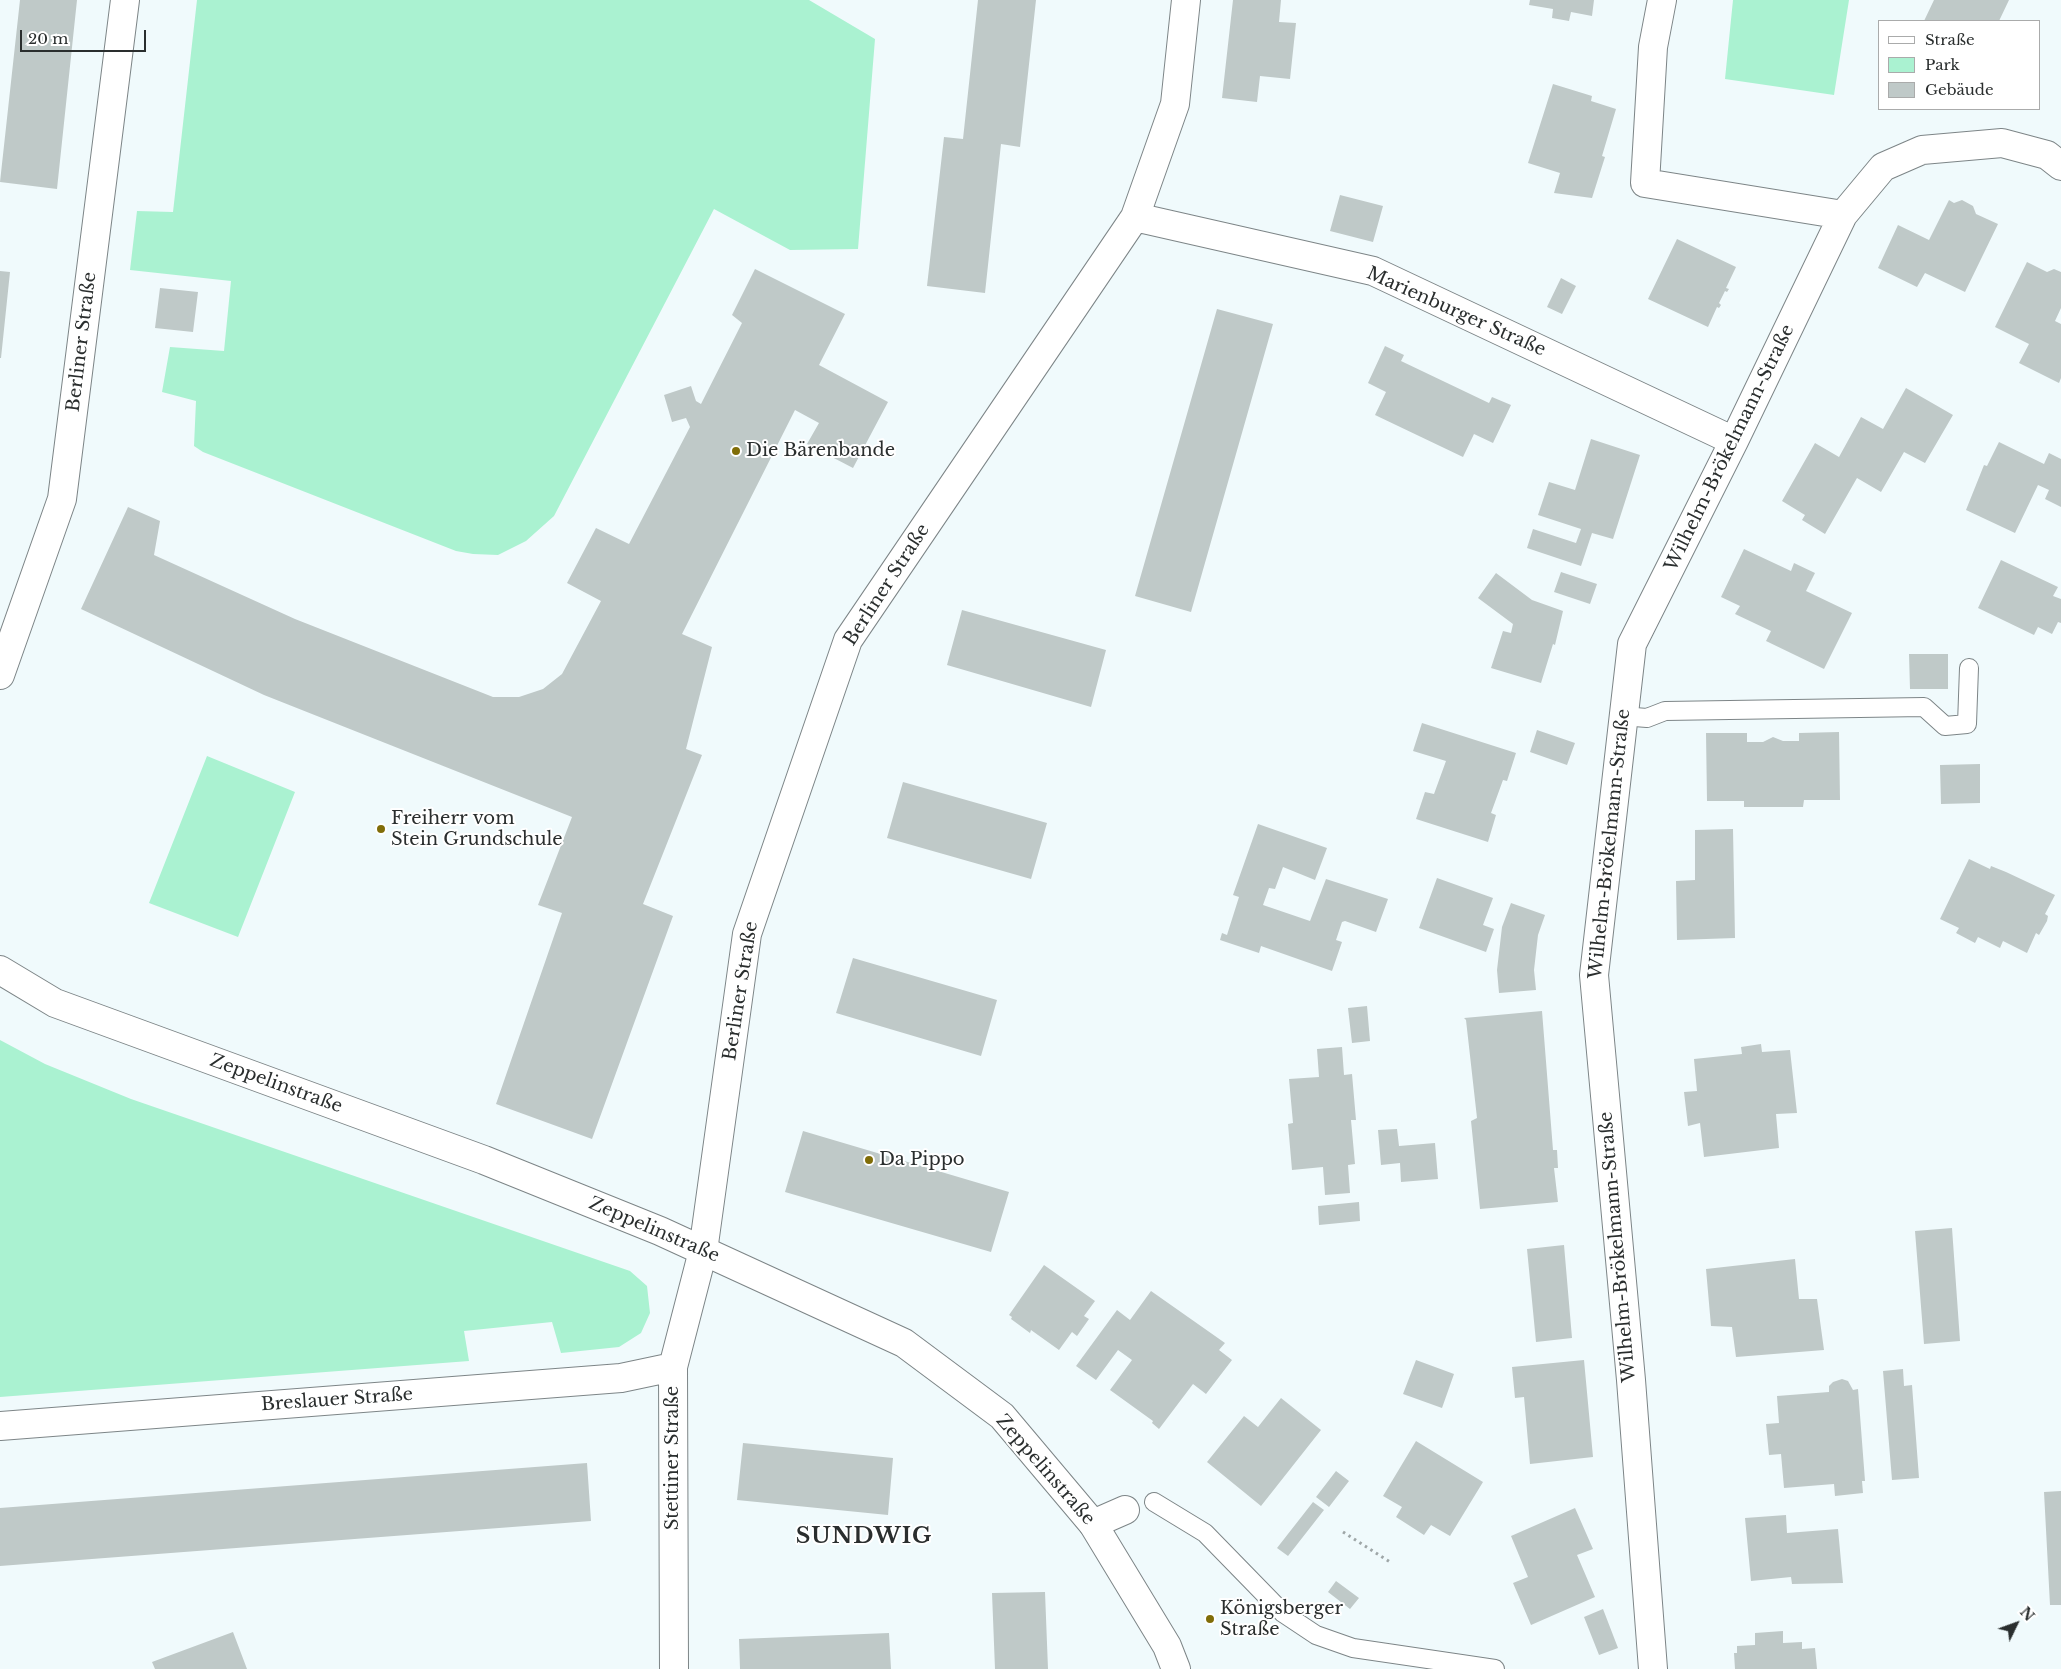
<!DOCTYPE html>
<meta charset="utf-8">
<style>
body{margin:0}
#map{position:relative;width:2061px;height:1669px;overflow:hidden;background:#f0fafc;font-family:"Libre Baskerville",serif}
canvas{display:block}
.legend{position:absolute;left:1878px;top:20px;width:162px;height:90px;box-sizing:border-box;background:#fff;border:1px solid #aaabab;margin:0;padding:6px 9px;list-style:none;font-size:15px;color:#2a2e2e}
.legend li{display:flex;align-items:center;gap:10px;height:25px}
.legend b{width:25px;border:1px solid #aaabab}
.north{position:absolute;left:1991px;top:1599px;width:50px;height:50px;-webkit-text-stroke:4px #fff;paint-order:stroke;rotate:48deg;font-size:14px;font-weight:700;line-height:20px;text-align:center;color:#2a2e2e}
.north::after{content:'';display:block;margin:auto;width:18px;height:22px;background:#2a2e2e;clip-path:polygon(50% 0,100% 100%,50% 72%,0 100%)}
.scale{position:absolute;left:20px;top:30px;width:126px;height:22px;box-sizing:border-box;border:2px solid #2a2e2e;border-top:0;padding-left:6px;font-size:15px;line-height:18px;white-space:nowrap;color:#2a2e2e;-webkit-text-stroke:4px #fff;paint-order:stroke}
</style>
<div id="map">
<canvas width="2061" height="1669"></canvas>
<ul class="legend">
<li><b style="height:6px;background:#fff"></b>Straße</li>
<li><b style="height:14px;background:#aaf2d1"></b>Park</li>
<li><b style="height:14px;background:#bfc9c8"></b>Gebäude</li>
</ul>
<div class="north">N</div>
<div class="scale">20 m</div>
</div>
<script>
const ctx = document.querySelector('canvas').getContext('2d');
ctx.lineJoin = 'round';
function paint(path, color) {
  ctx.fillStyle = color;
  ctx.fill(path, 'evenodd');
}
function poly(rows) {
  const path = new Path2D();
  for (const r of rows) {
    path.moveTo(r[0], r[1]);
    for (let i = 2; i < r.length; i += 2) path.lineTo(r[i], r[i + 1]);
  }
  return path;
}
function strokePath(path, color, width, dash) {
  ctx.strokeStyle = color;
  ctx.lineWidth = width;
  ctx.lineCap = dash ? 'butt' : 'round';
  ctx.setLineDash(dash || []);
  ctx.stroke(path);
}
function drawText(font, color, halo, rows, align = 'center') {
  ctx.font = font + ' "Libre Baskerville",serif';
  ctx.lineWidth = 4;
  ctx.setLineDash([]);
  ctx.textBaseline = 'middle';
  ctx.strokeStyle = halo;
  ctx.fillStyle = color;
  for (const [text, x, y, turn = 0] of rows) {
    ctx.save();
    ctx.translate(x, y);
    ctx.rotate((+turn || 0) * Math.PI / 180);
    ctx.textAlign = isNaN(turn) ? turn : align;
    if (halo) ctx.strokeText(text, 0, 0);
    ctx.fillText(text, 0, 0);
    ctx.restore();
  }
}
const green = poly([
 [197,0,809,0,875,39,858,249,790,250,714,209,554,516,526,541,498,555,473,554,456,551,203,452,194,446,196,401,162,392,170,347,224,351,231,281,130,270,137,211,173,212],
 [1733,0,1849,0,1834,95,1725,79],
 [207,756,295,792,238,937,149,903],
 [0,1040,45,1064,131,1099,630,1271,647,1286,650,1313,641,1333,619,1347,561,1353,552,1322,464,1331,469,1361,0,1397]
]);
const building = poly([
 [20,0,77,0,57,189,0,182],
 [978,0,1036,0,1020,147,1001,144,985,293,927,286,944,137,963,139],
 [1233,0,1281,0,1279,22,1296,23,1290,79,1260,76,1257,102,1222,98],
 [1530,0,1594,0,1592,16,1571,12,1569,21,1552,18,1553,9,1529,5],
 [1934,0,2009,0,1999,21,1924,21],
 [1553,84,1592,96,1591,101,1616,109,1602,156,1605,157,1592,198,1554,193,1560,173,1528,163],
 [1340,195,1383,206,1373,242,1330,231],
 [1949,200,1954,203,1962,200,1973,206,1976,214,1998,224,1965,292,1925,273,1917,287,1878,268,1898,225,1929,240],
 [1677,239,1736,267,1726,288,1729,289,1727,292,1725,291,1719,303,1721,305,1719,308,1717,307,1708,327,1648,299],
 [2027,262,2047,272,2054,269,2061,272,2061,308,2055,321,2061,324,2061,378,2059,383,2019,363,2029,344,1995,327],
 [755,269,845,314,819,365,888,402,853,468,807,444,819,423,795,410,682,634,712,647,686,749,702,755,643,904,673,916,592,1139,496,1104,562,913,538,905,572,817,264,695,81,609,128,507,160,521,154,555,295,619,493,697,519,697,543,689,562,674,601,601,567,583,596,528,629,544,690,427,686,418,672,422,664,395,691,386,696,401,701,404,742,323,732,315],
 [0,271,10,272,1,358,0,358],
 [1561,278,1576,286,1562,314,1547,307],
 [160,288,198,292,193,332,155,328],
 [1217,309,1273,324,1191,612,1135,596],
 [1385,346,1404,355,1401,361,1489,403,1492,397,1511,405,1493,443,1474,434,1463,457,1375,415,1386,392,1368,383],
 [1906,388,1953,415,1925,463,1904,452,1881,492,1857,478,1825,534,1802,520,1805,515,1782,501,1815,443,1839,457,1861,417,1883,429],
 [1591,439,1640,455,1613,539,1592,533,1581,566,1527,548,1533,529,1576,543,1581,529,1538,515,1549,482,1575,490],
 [1999,442,2044,464,2049,453,2061,459,2061,507,2045,499,2049,490,2038,485,2015,533,1966,510,1984,465,1987,466],
 [1744,549,1791,571,1794,563,1815,573,1806,591,1852,613,1824,669,1766,641,1771,631,1735,614,1740,606,1721,597],
 [2001,560,2058,587,2053,596,2061,599,2061,623,2058,622,2052,634,2038,627,2034,635,1978,608],
 [1561,572,1597,584,1590,604,1554,592],
 [1496,573,1532,600,1563,611,1555,645,1553,644,1541,683,1491,668,1503,631,1511,633,1513,624,1478,598],
 [962,610,1106,650,1091,707,947,665],
 [1909,654,1948,654,1948,689,1910,689],
 [1422,723,1516,753,1507,781,1503,780,1491,813,1496,815,1488,842,1416,819,1425,792,1434,794,1446,761,1413,751],
 [1537,730,1575,743,1567,765,1530,752],
 [1839,732,1840,800,1804,800,1803,807,1744,807,1744,801,1707,801,1706,733,1747,733,1747,742,1763,742,1773,737,1783,741,1799,741,1799,733],
 [1980,764,1980,803,1941,804,1940,765],
 [903,782,1047,823,1031,879,887,838],
 [1258,824,1327,848,1315,880,1283,867,1275,889,1269,888,1263,905,1310,921,1326,879,1388,899,1376,932,1345,921,1342,922,1336,940,1342,942,1332,971,1261,946,1259,953,1220,940,1222,933,1227,935,1239,897,1233,895],
 [1733,829,1735,938,1677,940,1676,881,1695,880,1695,830],
 [1969,859,1990,869,1991,866,2006,872,2055,895,2045,914,2048,916,2047,921,2039,935,2036,933,2027,953,2003,941,2000,948,1978,937,1975,943,1956,933,1959,928,1940,919],
 [1437,878,1493,898,1483,925,1494,929,1486,952,1419,928],
 [1511,903,1545,915,1538,935,1534,970,1536,990,1499,993,1497,970,1502,927],
 [853,958,997,1000,981,1056,836,1013],
 [1367,1006,1370,1041,1352,1043,1348,1008],
 [1542,1011,1553,1150,1557,1150,1558,1168,1554,1168,1558,1202,1480,1209,1471,1121,1477,1118,1466,1020,1464,1018],
 [1761,1044,1762,1052,1790,1050,1797,1113,1776,1114,1779,1148,1704,1157,1700,1123,1688,1126,1684,1092,1697,1091,1694,1059,1742,1054,1741,1047],
 [1342,1047,1344,1075,1352,1074,1356,1120,1351,1120,1355,1164,1348,1165,1350,1193,1325,1195,1323,1167,1292,1170,1288,1124,1293,1123,1289,1079,1319,1077,1317,1049],
 [1397,1129,1399,1146,1435,1143,1438,1179,1401,1182,1400,1163,1381,1165,1378,1130],
 [803,1131,1009,1192,991,1252,785,1192],
 [1359,1202,1360,1221,1319,1225,1318,1206],
 [1952,1228,1960,1341,1924,1344,1915,1231],
 [1564,1245,1572,1338,1536,1342,1527,1249],
 [1795,1259,1799,1299,1817,1299,1824,1350,1736,1357,1732,1327,1711,1326,1706,1269],
 [1044,1265,1095,1301,1084,1316,1089,1319,1077,1336,1072,1332,1059,1350,1031,1330,1030,1333,1011,1319,1012,1317,1009,1315],
 [1151,1291,1225,1343,1219,1350,1232,1360,1206,1394,1193,1384,1159,1429,1152,1423,1153,1421,1110,1390,1132,1360,1118,1350,1096,1380,1076,1366,1117,1310,1130,1320],
 [1416,1360,1454,1374,1442,1408,1403,1394],
 [1584,1360,1593,1457,1530,1464,1524,1397,1515,1398,1512,1367],
 [1903,1369,1904,1386,1912,1385,1919,1478,1892,1480,1883,1371],
 [1842,1379,1848,1381,1853,1390,1858,1389,1865,1481,1862,1481,1863,1493,1835,1496,1834,1484,1784,1488,1781,1454,1769,1455,1766,1424,1779,1423,1777,1396,1829,1392,1829,1386,1833,1382],
 [1281,1398,1321,1430,1261,1506,1207,1462,1244,1416,1258,1427],
 [1416,1441,1483,1482,1450,1536,1431,1525,1424,1535,1396,1517,1402,1507,1383,1496],
 [743,1443,893,1458,888,1515,737,1500],
 [587,1463,591,1521,0,1566,0,1508],
 [1336,1471,1349,1481,1329,1507,1316,1497],
 [2061,1491,2061,1605,2050,1605,2044,1492],
 [1313,1502,1324,1510,1288,1556,1277,1548],
 [1575,1508,1593,1549,1577,1555,1595,1597,1531,1625,1513,1583,1528,1577,1511,1536],
 [1786,1515,1787,1533,1838,1529,1843,1583,1792,1584,1791,1577,1751,1581,1745,1518],
 [1336,1581,1359,1598,1350,1609,1328,1592],
 [1045,1592,1048,1669,995,1669,992,1593],
 [1603,1609,1618,1648,1599,1655,1584,1617],
 [1783,1631,1783,1643,1802,1642,1802,1649,1815,1648,1817,1669,1735,1669,1734,1653,1737,1653,1737,1646,1755,1645,1755,1633],
 [233,1632,247,1669,155,1669,152,1662],
 [889,1633,891,1669,740,1669,739,1639]
]);
const path = poly([
 [1343,1532,1390,1562]
]);
const service = poly([
 [1622,716,1647,718,1665,711,1924,707,1945,726,1967,724,1969,668],
 [1154,1502,1205,1533,1283,1613,1316,1635,1353,1648,1495,1669]
]);
const minor = poly([
 [1662,0,1653,47,1645,183,1843,215],
 [1135,217,1373,271,1734,441],
 [0,675,62,499,125,0],
 [0,1426,621,1378,673,1367],
 [1093,1524,1125,1510],
 [674,1669,673,1367,703,1251,747,934,848,640,1135,217,1175,104,1186,0],
 [1653,1669,1631,1380,1594,975,1632,644,1734,441,1843,215,1883,167,1922,150,2002,143,2047,155,2061,166]
]);
const tertiary = poly([
 [0,970,55,1003,484,1160,660,1231,904,1343,1002,1416,1093,1524,1167,1646,1176,1669]
]);
const markers = [
 [736,451,5,"#806d08"],
 [381,829,5,"#806d08"],
 [869,1160,5,"#806d08"],
 [1210,1619,5,"#806d08"]
];
const streetNames = [
 ["Marienburger Straße",1456,312,24],
 ["Berliner Straße",82,342,-83],
 ["Wilhelm-Brökelmann-Straße",1730,448,-64],
 ["Berliner Straße",887,585,-57],
 ["Wilhelm-Brökelmann-Straße",1610,844,-84],
 ["Berliner Straße",741,991,-81],
 ["Zeppelinstraße",276,1084,20],
 ["Zeppelinstraße",654,1230,23],
 ["Wilhelm-Brökelmann-Straße",1618,1247,-95],
 ["Breslauer Straße",337,1400,-4],
 ["Stettiner Straße",673,1458,-90],
 ["Zeppelinstraße",1045,1470,49]
];
const poiNames = [
 ["Die Bärenbande",746,451],
 ["Freiherr vom",391,819],
 ["Stein Grundschule",391,840],
 ["Da Pippo",879,1160],
 ["Königsberger",1220,1609],
 ["Straße",1220,1630]
];
const districtNames = [
 ["SUNDWIG",864,1537]
];
paint(green, '#aaf2d1');
paint(building, '#bfc9c8');
strokePath(service, '#7d8587', 20);
strokePath(minor, '#7d8587', 30);
strokePath(tertiary, '#7d8587', 30);
strokePath(path, '#9ea6a7', 3, [2.5, 4]);
strokePath(service, '#fff', 18);
strokePath(minor, '#fff', 28);
strokePath(tertiary, '#fff', 28);
for (const [x, y, r, color] of markers) {
  const dot = new Path2D();
  dot.arc(x, y, r, 0, 2 * Math.PI);
  ctx.fillStyle = color;
  ctx.fill(dot);
  strokePath(dot, '#fff', 2);
}
drawText('18px', '#2a2e2e', '#fff', streetNames);
drawText('18px', '#2a2e2e', '#fff', poiNames, 'left');
ctx.letterSpacing = '1px';
drawText('bold 22px', '#2a2e2e', '#fff', districtNames);
ctx.letterSpacing = '0px';
</script>
